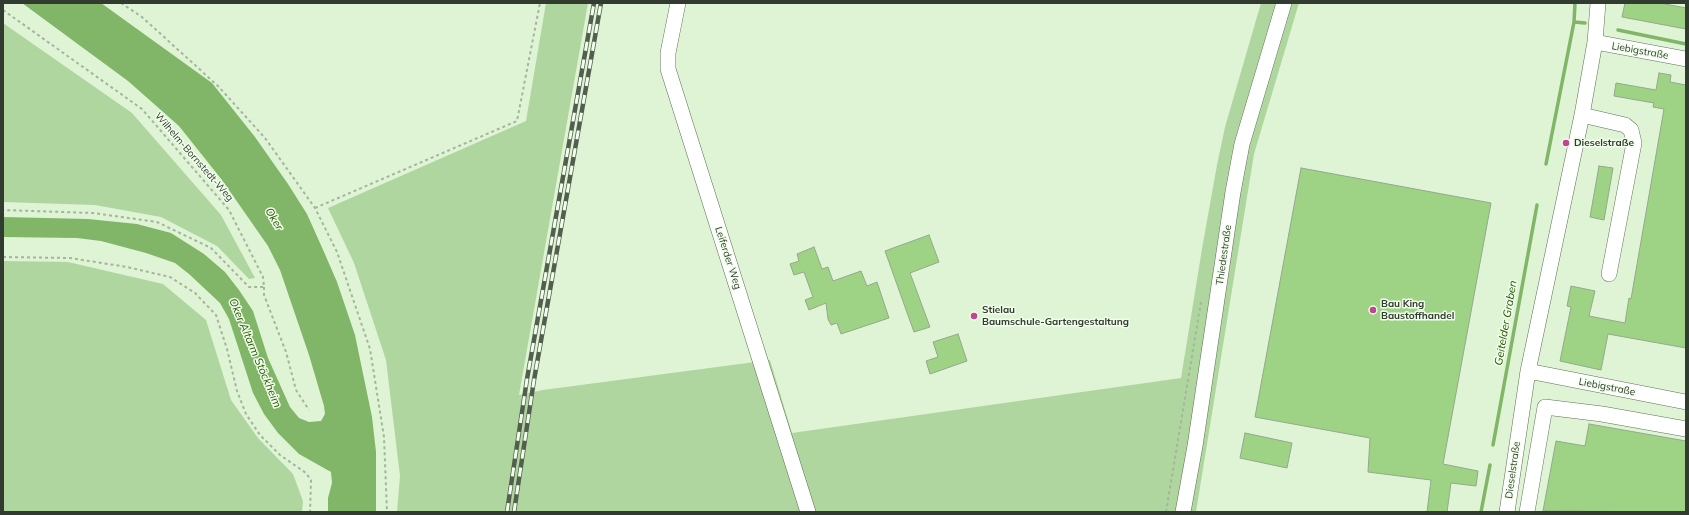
<!DOCTYPE html>
<meta charset="utf-8">
<style>
body{margin:0}
#map{position:relative;width:1689px;height:515px;overflow:hidden;background:#def4d5;font-family:Mulish,sans-serif}
canvas{display:block}
.frame{position:absolute;inset:0;border:4px solid #323b2f;pointer-events:none}
</style>
<div id="map">
<canvas width="1689" height="515"></canvas>
<div class="frame"></div>
</div>
<script>
const ctx = document.querySelector('canvas').getContext('2d');
ctx.lineJoin = 'round';
function paint(path, color) {
  ctx.fillStyle = color;
  ctx.fill(path, 'evenodd');
}
function poly(rows) {
  const path = new Path2D();
  for (const r of rows) {
    path.moveTo(r[0], r[1]);
    for (let i = 2; i < r.length; i += 2) path.lineTo(r[i], r[i + 1]);
  }
  return path;
}
function strokePath(path, color, width, dash) {
  ctx.strokeStyle = color;
  ctx.lineWidth = width;
  ctx.lineCap = dash ? 'butt' : 'round';
  ctx.setLineDash(dash || []);
  ctx.stroke(path);
}
function drawText(font, color, halo, rows, align = 'center') {
  ctx.font = font + ' Mulish,sans-serif';
  ctx.lineWidth = 3;
  ctx.setLineDash([]);
  ctx.textBaseline = 'middle';
  ctx.strokeStyle = halo;
  ctx.fillStyle = color;
  for (const [text, x, y, turn = 0] of rows) {
    ctx.save();
    ctx.translate(x, y);
    ctx.rotate((+turn || 0) * Math.PI / 180);
    ctx.textAlign = isNaN(turn) ? turn : align;
    if (halo) ctx.strokeText(text, 0, 0);
    ctx.fillText(text, 0, 0);
    ctx.restore();
  }
}
const green = poly([
 [546,3,588,3,519,395,543,390,770,360,792,433,1181,378,1203,243,1217,165,1225,127,1261,3,1299,3,1254,154,1196,512,397,512,400,476,386,360,354,263,328,208,526,121],
 [3,23,132,113,221,215,255,278,249,279,217,246,161,217,95,205,3,202],
 [3,261,68,262,163,284,206,320,231,400,258,438,293,474,303,501,302,512,3,512]
]);
const water = poly([
 [22,3,101,3,212,83,255,137,288,184,307,214,324,252,337,282,355,335,372,417,376,452,376,512,328,512,328,498,332,483,331,472,299,454,278,433,264,414,253,393,229,319,220,303,189,274,175,263,146,253,101,241,77,238,3,237,3,217,88,219,137,224,171,233,204,254,225,272,239,290,253,311,268,358,290,407,299,418,309,422,321,421,325,414,324,406,309,355,280,270,268,246,222,180,179,126,128,81]
]);
const stream = poly([
 [1574,22,1585,23],
 [1618,30,1686,44],
 [1546,164,1574,22,1575,3],
 [1493,445,1537,205],
 [1481,512,1490,465]
]);
const building = poly([
 [1625,3,1660,3,1686,8,1686,29,1622,17,1625,3],
 [1659,73,1671,75,1670,82,1686,85,1686,348,1608,334,1601,370,1560,361,1571,307,1567,306,1571,286,1595,291,1589,316,1625,323,1629,298,1631,299,1664,109,1653,107,1654,103,1614,96,1616,83,1656,90,1659,73],
 [1599,166,1613,168,1604,220,1590,217,1599,166],
 [1301,168,1491,203,1443,464,1478,471,1476,486,1451,483,1447,512,1427,512,1431,480,1368,472,1370,438,1255,417,1301,168],
 [929,235,939,262,910,273,930,327,914,332,885,251,929,235],
 [814,247,822,269,828,267,833,281,861,271,867,286,877,282,889,318,841,334,837,323,831,325,828,319,826,303,809,310,805,300,813,297,804,272,794,275,790,264,799,261,797,254,814,247],
 [958,334,967,361,930,374,926,361,938,357,933,342,958,334],
 [1589,424,1686,441,1686,512,1543,511,1556,441,1585,446,1589,424],
 [1245,433,1292,443,1287,468,1240,458,1245,433]
]);
const path = poly([
 [121,3,142,17,218,86,265,138,315,208,337,252,370,349,384,437,387,512],
 [3,10,142,109,229,210,263,277,264,287,249,287,211,248,157,222,93,213,3,210],
 [315,208,517,121,540,3],
 [3,257,70,258,127,267,170,277,195,293,216,315,227,349,237,391,246,414,260,435,280,455,306,473,311,480,310,512],
 [264,287,264,295,286,352,296,390,309,410],
 [1166,512,1201,302]
]);
const minor = poly([
 [678,3,668,53,668,69,808,512],
 [1595,42,1686,59],
 [1582,115,1625,125,1631,130,1634,143,1609,274],
 [1528,371,1686,402],
 [1183,512,1195,446,1233,192,1242,144,1284,3],
 [1507,512,1528,371,1582,115,1595,42,1598,3],
 [1527,512,1545,407,1602,414,1686,429]
]);
const rail = poly([
 [507,512,527,379,594,3],
 [514,512,534,380,601,3]
]);
const markers = [
 [1566,143,4,"#c24492"],
 [1373,310,4,"#c24492"],
 [974,316,4,"#c24492"]
];
const streetNames = [
 ["Liebigstraße",1640,51,10],
 ["Wilhelm-Bornstedt-Weg",194,157,49],
 ["Thiedestraße",1224,255,-82],
 ["Leiferder Weg",728,258,72],
 ["Liebigstraße",1607,387,11],
 ["Dieselstraße",1513,470,-82]
];
const poiNames = [
 ["Dieselstraße",1574,143],
 ["Bau King",1381,304],
 ["Baustoffhandel",1381,316],
 ["Stielau",982,310],
 ["Baumschule-Gartengestaltung",982,322]
];
const waterNames = [
 ["Oker",274,219,59],
 ["Geitelder Graben",1506,323,-80],
 ["Oker Altarm Stöckheim",255,353,67]
];
paint(green, '#b0d69f');
paint(water, '#81b568');
strokePath(stream, '#81b568', 3.5);
paint(building, '#9ed385');
strokePath(building, '#94a88b', 1);
strokePath(minor, '#5f7257', 16);
strokePath(path, '#a4b59d', 2, [3, 3]);
strokePath(minor, '#fff', 15);
strokePath(rail, '#525e4e', 4.5);
strokePath(rail, '#f1feeb', 3, [9]);
for (const [x, y, r, color] of markers) {
  const dot = new Path2D();
  dot.arc(x, y, r, 0, 2 * Math.PI);
  ctx.fillStyle = color;
  ctx.fill(dot);
  strokePath(dot, '#f1feeb', 1.5);
}
drawText('10px', '#323b2f', '#f1feeb', streetNames);
drawText('bold 10px', '#323b2f', '#f1feeb', poiNames, 'left');
drawText('italic 11px', '#285703', '#f1feeb', waterNames);
</script>
